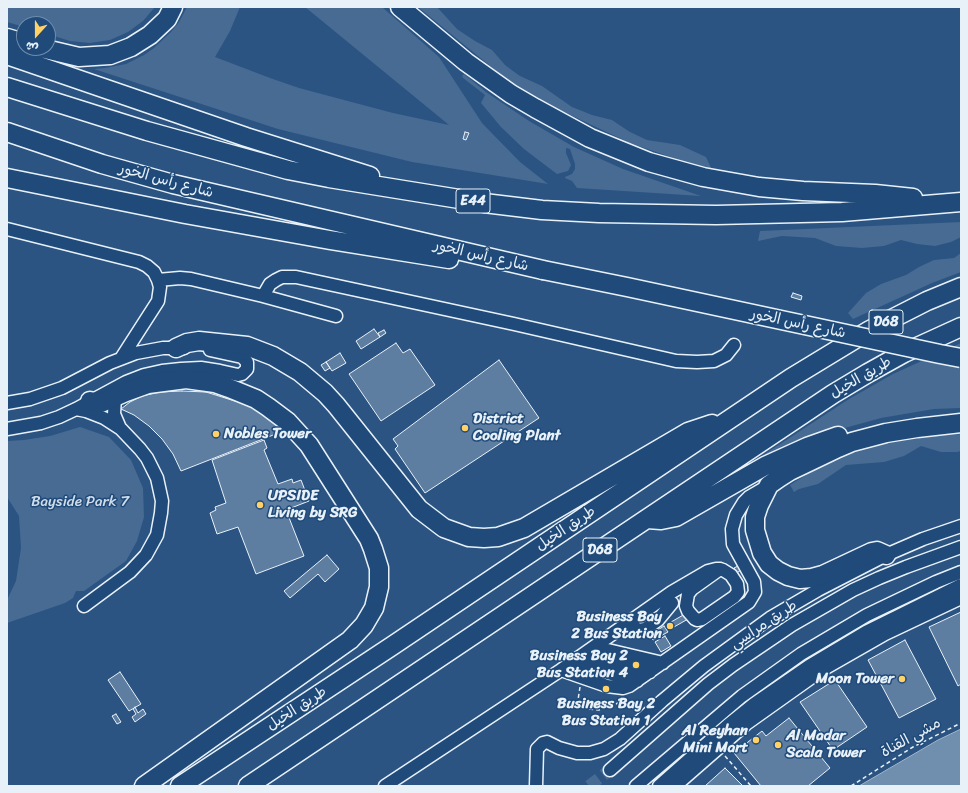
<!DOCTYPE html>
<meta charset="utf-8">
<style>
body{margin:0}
#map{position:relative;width:968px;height:793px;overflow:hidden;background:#2b5482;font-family:Sriracha,"Playpen Sans Arabic",sans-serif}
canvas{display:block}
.frame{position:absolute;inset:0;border:8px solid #e8f1f8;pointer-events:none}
.north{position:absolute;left:16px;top:16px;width:40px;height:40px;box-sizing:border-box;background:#1f4a7a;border:1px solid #6f8dac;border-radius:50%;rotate:201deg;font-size:11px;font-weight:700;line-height:16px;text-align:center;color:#e8f1f8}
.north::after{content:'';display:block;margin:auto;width:14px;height:18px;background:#ffd166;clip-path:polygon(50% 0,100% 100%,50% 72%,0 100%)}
</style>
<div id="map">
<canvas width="968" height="793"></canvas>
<div class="frame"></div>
<div class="north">ش</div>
</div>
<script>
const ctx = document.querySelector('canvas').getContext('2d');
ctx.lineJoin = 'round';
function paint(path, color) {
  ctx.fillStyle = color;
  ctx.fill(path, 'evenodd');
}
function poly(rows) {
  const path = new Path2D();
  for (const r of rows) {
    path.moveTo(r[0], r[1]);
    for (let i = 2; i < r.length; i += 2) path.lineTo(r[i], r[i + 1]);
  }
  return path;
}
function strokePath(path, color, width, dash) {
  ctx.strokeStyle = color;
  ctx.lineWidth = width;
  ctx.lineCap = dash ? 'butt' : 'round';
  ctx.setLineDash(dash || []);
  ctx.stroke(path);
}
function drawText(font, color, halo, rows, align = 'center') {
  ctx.font = font + ' Sriracha,"Playpen Sans Arabic",sans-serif';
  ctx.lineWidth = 3;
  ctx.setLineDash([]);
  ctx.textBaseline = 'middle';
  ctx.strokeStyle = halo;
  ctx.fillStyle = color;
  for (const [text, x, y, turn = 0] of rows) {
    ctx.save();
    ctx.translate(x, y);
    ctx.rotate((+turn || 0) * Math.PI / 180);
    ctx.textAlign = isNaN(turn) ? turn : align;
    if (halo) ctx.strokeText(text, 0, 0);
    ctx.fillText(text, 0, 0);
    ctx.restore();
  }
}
const green = poly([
 [7,7,155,7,143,21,128,32,110,40,90,43,70,41,48,34,48,24,24,24,24,27,7,22],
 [187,7,240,7,230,31,215,57,270,78,299,88,393,113,449,125,305,7,382,7,439,57,482,123,520,162,548,184,412,162,278,129,94,69,105,68,126,64,144,55,154,48,171,32,179,22],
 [418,7,437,7,457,29,475,41,492,50,505,65,513,71,520,76,542,86,572,107,592,115,612,120,630,132,647,140,680,145,706,157,712,170,682,161,630,143,549,105,515,85,500,74],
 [464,74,486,92,529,121,574,147,623,169,701,196,577,188,572,181,565,178,565,177,572,174,575,169,575,164,570,149,566,148,566,153,571,165,568,171,557,174,549,168,524,149,501,127,481,103,485,95,463,78,462,76],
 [961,222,961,237,951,242,935,246,917,244,901,240,884,246,862,248,836,246,815,238,782,236,758,241,760,231],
 [961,253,961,272,932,283,853,319,848,313,866,293,881,284,906,275,919,267,934,260,954,258],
 [961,343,961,408,934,409,881,418,834,431,791,447,748,465,849,399,893,374],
 [80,427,109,437,131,460,143,488,144,517,137,541,126,561,84,591,76,591,73,598,65,603,7,623,7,600,16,581,21,548,19,516,7,497,7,441,24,440,50,436],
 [961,434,961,451,957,452,941,452,921,446,904,456,884,462,846,465,818,484,799,489,794,492,790,485,811,472,853,453,889,443,934,436]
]);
const water = poly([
 [961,729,961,786,859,786,938,740,961,729]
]);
const building = poly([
 [465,132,469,133,466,140,463,139,465,132],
 [793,293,802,296,801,300,791,297,793,293],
 [374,329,380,337,361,349,356,341,374,329],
 [384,330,386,333,380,337,378,333,384,330],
 [396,343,403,353,410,349,435,385,381,421,349,374,396,343],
 [340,353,346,363,332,371,326,362,340,353],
 [499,360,539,418,425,493,395,449,398,446,393,439,499,360],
 [326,362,330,368,325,371,321,365,326,362],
 [182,391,206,392,254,407,286,430,181,471,173,454,162,439,149,426,134,415,121,409,130,402,142,396,160,392,182,391],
 [264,440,267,448,264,450,278,484,292,479,293,483,301,480,309,501,286,510,304,556,256,574,238,527,217,534,210,513,216,510,215,507,226,503,212,460,264,440],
 [327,555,339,569,325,582,318,574,290,598,284,591,327,555],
 [740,565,742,569,737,573,734,568,740,565],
 [961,612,961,684,958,686,929,627,961,612],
 [685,614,688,619,674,627,671,622,685,614],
 [664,626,668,632,653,640,650,635,664,626],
 [665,636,671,646,661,652,655,642,665,636],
 [905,640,936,699,899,718,868,660,905,640],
 [120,672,141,704,129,711,108,680,120,672],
 [835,680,867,727,833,750,800,702,835,680],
 [135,707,138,713,143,709,146,714,135,722,132,717,136,714,133,709,135,707],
 [116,714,121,722,117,724,112,716,116,714],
 [789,718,830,768,808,786,761,786,734,753,762,731,766,736,789,718],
 [725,768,743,786,705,786,725,768]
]);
const minorTunnel = poly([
 [589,786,610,770]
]);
const path = poly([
 [580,687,578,700,585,708,589,709,599,710,616,704,625,699],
 [725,756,751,786],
 [851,786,913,747,961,723]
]);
const minor = poly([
 [7,229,139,262,147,266,154,272,158,280,160,287,158,301,122,357],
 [158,280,180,278,191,279,263,296,336,316],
 [263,296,270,284,276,280,282,277,296,277,514,324,676,361,697,362,714,361,726,355,734,345],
 [115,397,114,414,120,428],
 [7,403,30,399,62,388,110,363,136,353,163,348,184,348],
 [76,409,86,411,104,418,121,429,140,449,147,458,157,478,162,501,161,513,157,535,146,555,130,572,84,606],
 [7,429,41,423,59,417,76,409,126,382,144,375,162,371,181,369,201,368,220,371,238,375,242,374,247,369,247,362,242,357,210,350],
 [630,623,638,630,645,629,658,620,672,603],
 [595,647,663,663],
 [583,655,650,672],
 [571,663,637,681],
 [561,670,607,686,623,688,629,686,749,602,755,592,754,582,733,544,732,529,736,515,744,502,749,497,768,486],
 [610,770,708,684,733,665,792,625,853,590,879,578,906,567,961,547],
 [385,786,561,670,672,592,708,571,716,569,720,569,723,570,731,575,737,584,738,592,734,597,702,619,697,620,695,619,688,611,686,606,688,594,692,589,720,569],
 [536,786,537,749,543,743,547,742,559,748,577,753,590,753,604,749,620,739,662,701,704,666,770,618,818,590,886,555,923,539,961,526],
 [636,786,742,696,801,654,867,615,936,582,961,572],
 [659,786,728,725,754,704,809,666,866,632,961,585],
 [675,786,746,724,822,670,885,634,961,598]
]);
const highway = poly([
 [400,7,466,62,511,94,535,108,590,138,649,162,703,177,759,187,803,191,875,194,913,198],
 [7,38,24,43],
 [41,48,79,57,110,55,131,47,150,35,167,19,173,7],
 [7,55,246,137,370,176],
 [7,87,147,131,288,170,329,178,484,203,542,210,599,213,716,215,842,212,961,202],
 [7,132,102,164,173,184,543,270],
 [7,178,185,214,330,240,449,259],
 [176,348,187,343,199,341,247,346,273,356,300,372,325,393,336,405,419,509,444,528,469,537,484,538,498,537,524,528,688,432,712,424],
 [90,401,101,403,126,392,148,384,186,379,215,383,229,388,256,399,268,407,288,422,309,445,369,539,373,549,379,568,379,587,374,608,364,625,350,640,144,786],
 [647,519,661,520,676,517,765,466,807,447,838,436],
 [886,555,877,551,872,552,823,575,812,578,800,579,788,576,778,571,769,564,762,553,755,530,755,517,759,505,769,485,779,478,790,471,838,448,852,442,886,433,917,428,961,423],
 [180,786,392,646,791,378,870,330,927,301,961,287],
 [248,786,833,394,868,373,904,353,961,327]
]);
const highwayBridge = poly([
 [543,270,627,287,940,354,961,358]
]);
const markers = [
 [465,428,4,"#ffd166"],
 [216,434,4,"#ffd166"],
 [260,505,4,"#ffd166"],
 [670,626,4,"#ffd166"],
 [636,665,4,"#ffd166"],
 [902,679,4,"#ffd166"],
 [606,689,4,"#ffd166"],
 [756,740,4,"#ffd166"],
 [778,745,4,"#ffd166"]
];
const shields = [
 [473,201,34],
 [886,322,34],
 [600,550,34]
];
const shieldNames = [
 ["E44",473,201],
 ["D68",886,322],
 ["D68",600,550]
];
const streetNames = [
 ["شارع رأس الخور",166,181,15],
 ["شارع رأس الخور",481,256,13],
 ["شارع رأس الخور",798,324,12],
 ["طريق الخيل",861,378,-30],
 ["طريق الخيل",566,529,-34],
 ["طريق مراسي",764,625,-33],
 ["طريق الخيل",297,709,-33],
 ["مشي القناة",911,738,-29]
];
const poiNames = [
 ["District",473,419],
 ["Cooling Plant",473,436],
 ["Nobles Tower",224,434],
 ["UPSIDE",268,496],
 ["Living by SRG",268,513],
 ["Business Bay",662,617,"right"],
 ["2 Bus Station",662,634,"right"],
 ["Business Bay 2",628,656,"right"],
 ["Bus Station 4",628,673,"right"],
 ["Moon Tower",894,679,"right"],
 ["Business Bay 2",606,704,"center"],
 ["Bus Station 1",606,721,"center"],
 ["Al Reyhan",748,731,"right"],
 ["Mini Mart",748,748,"right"],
 ["Al Madar",786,736],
 ["Scala Tower",786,753]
];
const parkNames = [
 ["Bayside Park 7",80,502]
];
paint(green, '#476b93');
paint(water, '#708ead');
strokePath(water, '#a0b6cb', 1);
paint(building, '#5d7da1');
strokePath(building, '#e8f1f8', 1);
strokePath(minorTunnel, '#476c94', 12, [12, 6]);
strokePath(minor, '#e8f1f8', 15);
strokePath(highway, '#e8f1f8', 21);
strokePath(path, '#e8f1f8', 1.5, [4, 3]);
strokePath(minor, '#1f4a7a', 12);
strokePath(highway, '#1f4a7a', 18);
strokePath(highwayBridge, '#e8f1f8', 21, []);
strokePath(highwayBridge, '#1f4a7a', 18);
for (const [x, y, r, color] of markers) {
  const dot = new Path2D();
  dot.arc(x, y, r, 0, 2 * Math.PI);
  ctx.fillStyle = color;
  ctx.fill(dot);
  strokePath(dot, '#1f4a7a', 1.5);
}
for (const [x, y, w] of shields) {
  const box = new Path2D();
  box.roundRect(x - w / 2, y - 12, w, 24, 3);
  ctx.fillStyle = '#1f4a7a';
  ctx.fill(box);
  strokePath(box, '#e8f1f8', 1);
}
drawText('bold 14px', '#e8f1f8', null, shieldNames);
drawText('15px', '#e8f1f8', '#1f4a7a', streetNames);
drawText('bold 15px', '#e8f1f8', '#1f4a7a', poiNames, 'left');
drawText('15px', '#d0dde9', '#1f4a7a', parkNames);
</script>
